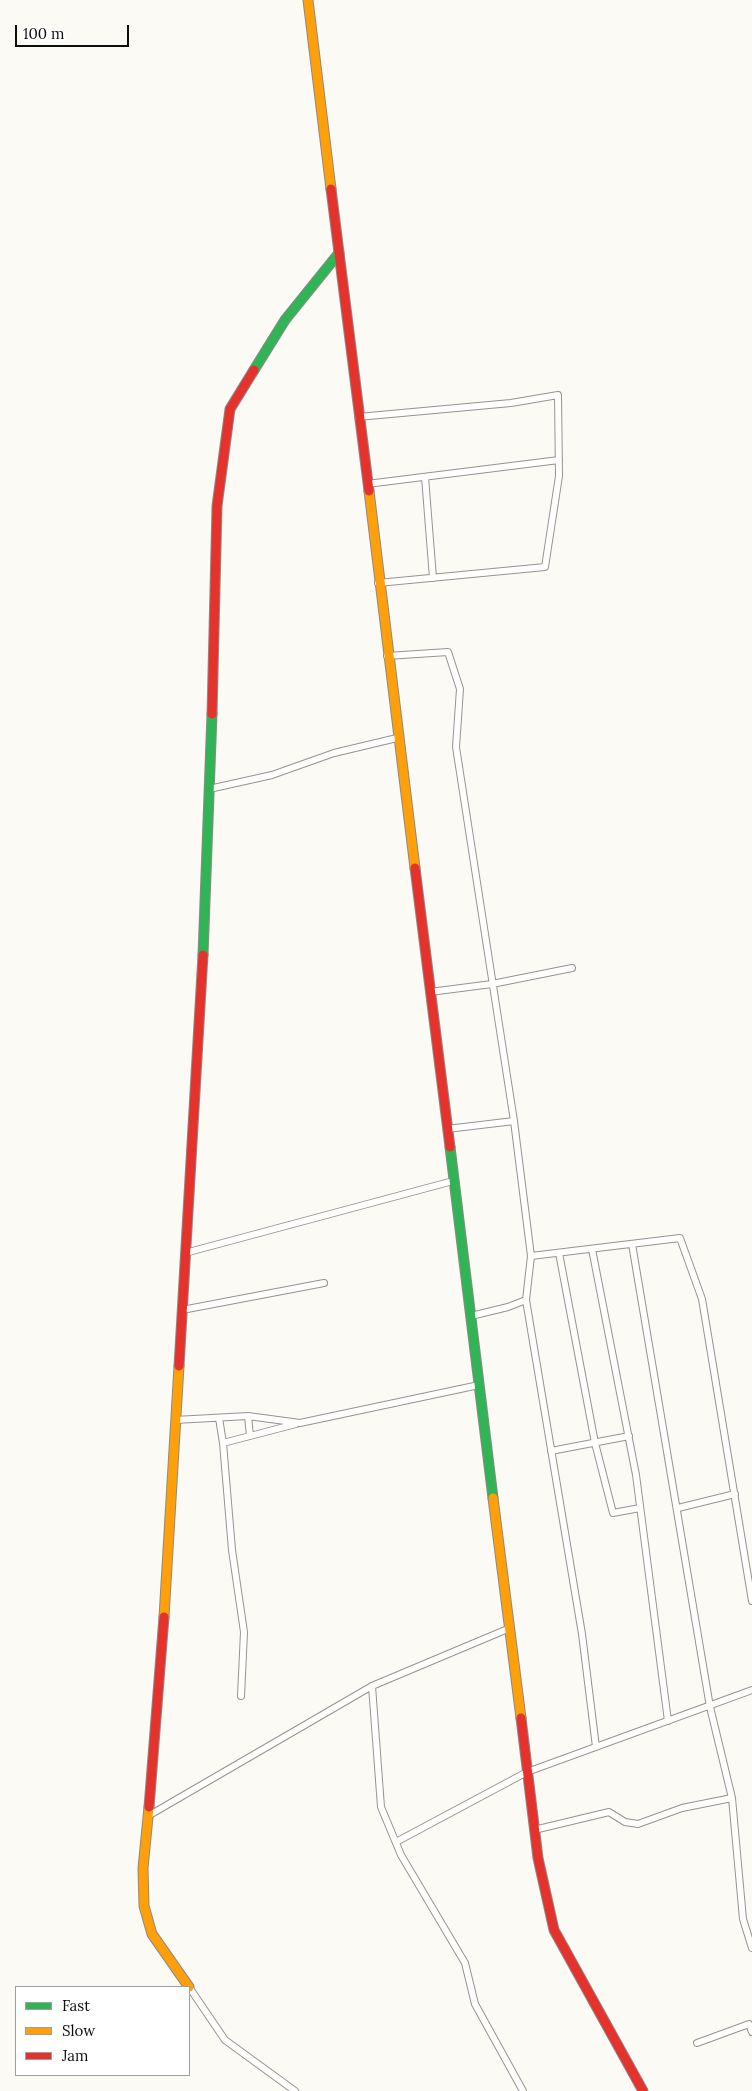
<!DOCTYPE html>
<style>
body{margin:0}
#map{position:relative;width:752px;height:2091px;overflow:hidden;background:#fcfaf4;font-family:Lora,serif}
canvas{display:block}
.legend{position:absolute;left:15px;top:1986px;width:175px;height:90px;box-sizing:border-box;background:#fff;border:1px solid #9f9f9f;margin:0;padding:6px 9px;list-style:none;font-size:15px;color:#0e0e0e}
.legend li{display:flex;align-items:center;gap:10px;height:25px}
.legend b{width:25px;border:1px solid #9f9f9f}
.scale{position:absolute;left:15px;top:25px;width:114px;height:22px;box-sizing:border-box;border:2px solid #0e0e0e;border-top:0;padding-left:6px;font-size:15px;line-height:18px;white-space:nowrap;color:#0e0e0e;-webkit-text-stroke:4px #fff;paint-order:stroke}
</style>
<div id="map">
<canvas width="752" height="2091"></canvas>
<ul class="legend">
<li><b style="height:6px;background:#30b455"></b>Fast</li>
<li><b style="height:6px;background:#ff9f0a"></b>Slow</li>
<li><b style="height:6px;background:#e5322d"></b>Jam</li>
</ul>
<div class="scale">100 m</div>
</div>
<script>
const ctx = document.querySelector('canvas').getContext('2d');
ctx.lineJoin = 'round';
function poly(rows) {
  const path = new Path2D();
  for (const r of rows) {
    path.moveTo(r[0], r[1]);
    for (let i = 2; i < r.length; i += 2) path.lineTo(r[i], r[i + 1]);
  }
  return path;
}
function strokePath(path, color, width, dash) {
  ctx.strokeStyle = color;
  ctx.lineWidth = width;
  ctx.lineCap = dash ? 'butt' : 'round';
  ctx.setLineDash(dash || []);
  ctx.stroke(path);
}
const street = poly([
 [358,417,511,403,558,395,559,476,545,567,378,583],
 [425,477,433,578],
 [367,484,559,460],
 [387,656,448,652,460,689,456,747,514,1121,531,1256,680,1238,702,1299,752,1601],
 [209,789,272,775,334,753,397,738],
 [430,992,492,984,572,968],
 [447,1129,514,1121],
 [632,1244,710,1707,732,1798,743,1919,752,1948],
 [592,1249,636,1475,668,1721],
 [185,1253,453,1181],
 [559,1253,595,1443,613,1513,640,1508],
 [531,1256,526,1300,582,1634,596,1747],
 [182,1310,324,1283],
 [471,1316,508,1307,526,1300],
 [248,1416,250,1436],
 [219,1418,223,1443,296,1424],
 [175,1420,248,1416,300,1423,479,1385],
 [223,1443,232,1550,244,1632,241,1696],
 [551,1451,629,1436],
 [678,1508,735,1494],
 [372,1686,381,1807,401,1855,465,1963,475,2004,523,2091],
 [148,1816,372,1686,510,1628],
 [534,1830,609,1812,625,1822,638,1824,682,1808,732,1798],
 [396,1842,527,1772,752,1690],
 [189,1987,225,2040,295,2091],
 [697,2043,749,2024,752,2032]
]);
const fast = poly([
 [254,370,285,320,339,253],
 [203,955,212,714],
 [450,1147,493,1498]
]);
const slow = poly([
 [308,0,331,189],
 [369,491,415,868],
 [493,1498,521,1718],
 [164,1617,179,1366],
 [149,1807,143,1868,144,1906,152,1934,189,1987]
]);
const jam = poly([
 [331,189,369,491],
 [212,714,217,506,230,409,254,370],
 [415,868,450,1147],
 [179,1366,203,955],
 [521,1718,538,1858,554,1930,643,2091],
 [149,1807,164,1617]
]);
strokePath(street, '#959492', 8);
strokePath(fast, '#8c8b88', 11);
strokePath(slow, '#8c8b88', 11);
strokePath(jam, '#8c8b88', 11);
strokePath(street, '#fffefd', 6);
strokePath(fast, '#30b455', 9);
strokePath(slow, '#ff9f0a', 9);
strokePath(jam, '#e5322d', 9);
</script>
